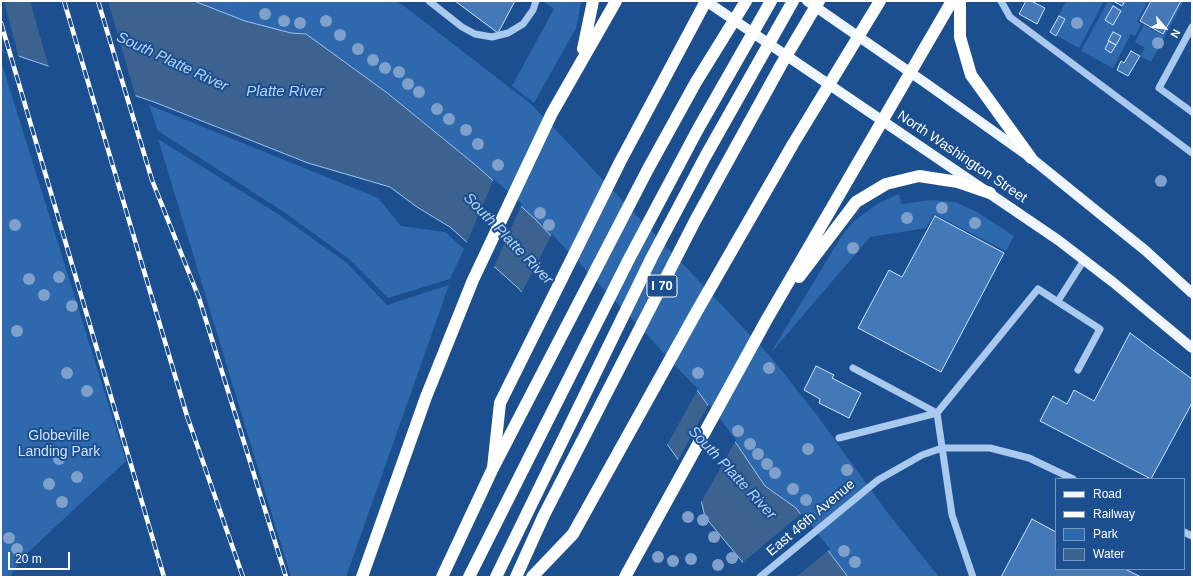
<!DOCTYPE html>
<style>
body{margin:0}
#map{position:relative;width:1193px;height:578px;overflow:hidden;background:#1b4f8f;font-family:Arial,sans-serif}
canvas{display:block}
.frame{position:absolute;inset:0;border:2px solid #fff;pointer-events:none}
.legend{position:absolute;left:1055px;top:478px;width:130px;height:92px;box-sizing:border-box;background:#1b4f8f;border:1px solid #7695bc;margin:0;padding:5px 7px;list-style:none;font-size:12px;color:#fff}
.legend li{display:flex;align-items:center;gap:8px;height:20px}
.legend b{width:20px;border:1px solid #7695bc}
.north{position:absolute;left:1145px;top:8px;width:40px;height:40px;-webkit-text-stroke:3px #1b4f8f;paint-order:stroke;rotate:118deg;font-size:11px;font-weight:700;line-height:16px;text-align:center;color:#fff}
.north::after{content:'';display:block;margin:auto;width:14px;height:18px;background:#fff;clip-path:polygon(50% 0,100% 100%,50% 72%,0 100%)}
.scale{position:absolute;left:8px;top:552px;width:62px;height:18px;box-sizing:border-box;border:2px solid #fff;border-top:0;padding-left:5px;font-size:12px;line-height:14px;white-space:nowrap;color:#fff;-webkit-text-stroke:3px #1b4f8f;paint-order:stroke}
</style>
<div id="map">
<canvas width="1193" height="578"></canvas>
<div class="frame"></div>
<ul class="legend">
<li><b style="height:5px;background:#f0f6ff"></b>Road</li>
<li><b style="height:5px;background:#fff"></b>Railway</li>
<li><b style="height:11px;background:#2e69ad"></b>Park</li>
<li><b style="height:11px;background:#3c6290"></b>Water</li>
</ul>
<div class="north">N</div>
<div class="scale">20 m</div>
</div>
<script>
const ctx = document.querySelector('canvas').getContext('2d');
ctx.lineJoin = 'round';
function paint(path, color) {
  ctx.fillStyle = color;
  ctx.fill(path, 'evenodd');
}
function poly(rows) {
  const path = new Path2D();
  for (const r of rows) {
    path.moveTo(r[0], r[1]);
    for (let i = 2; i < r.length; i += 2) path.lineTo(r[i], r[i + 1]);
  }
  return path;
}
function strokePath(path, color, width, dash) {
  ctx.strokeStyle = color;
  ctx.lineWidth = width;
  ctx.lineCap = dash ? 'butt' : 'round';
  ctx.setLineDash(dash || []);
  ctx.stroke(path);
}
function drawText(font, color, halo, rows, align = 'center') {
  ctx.font = font + ' Arial,sans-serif';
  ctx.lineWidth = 4;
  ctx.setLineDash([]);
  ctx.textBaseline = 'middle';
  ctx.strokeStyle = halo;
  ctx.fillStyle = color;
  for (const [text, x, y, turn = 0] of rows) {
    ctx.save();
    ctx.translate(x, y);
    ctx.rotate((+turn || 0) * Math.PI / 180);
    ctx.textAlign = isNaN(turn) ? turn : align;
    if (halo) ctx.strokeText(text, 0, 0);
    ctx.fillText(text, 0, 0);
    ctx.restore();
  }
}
const green = poly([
 [194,1,396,1,404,6,531,104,770,356,816,414,887,512,939,577,848,577,796,508,765,486,738,446,478,167,386,92,306,34,291,33,245,21],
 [543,1,581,1,581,4,576,28,534,103,512,86,554,9],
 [1066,1,1104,1,1079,48,1057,36,1065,19,1059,15],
 [1108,1,1121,9,1125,1,1148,1,1137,22,1141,24,1135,36,1131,34,1113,68,1081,51],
 [1182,1,1183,2,1151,62,1140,56,1145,48,1135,42,1144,25,1163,35],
 [1,61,126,461,22,558,10,577,1,577],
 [149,105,378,198,401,226,445,232,464,249,450,279,388,298,349,259,284,212,158,131],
 [158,139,278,214,347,263,387,305,449,285,346,577,291,577],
 [899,194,902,204,930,200,955,202,977,212,1014,236,1006,251,934,214,926,228,870,237,770,354,841,237,853,222,877,204]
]);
const water = poly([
 [1,1,194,1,245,21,291,33,306,34,386,92,478,167,535,219,691,382,738,446,765,486,796,508,848,577,755,577,705,517,698,487,667,444,517,287,450,227,417,207,390,187,308,163,154,102,1,50,1,1]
]);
const pier = poly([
 [1,1,4,1,19,58,3,52,1,46],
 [30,1,108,1,136,98,49,68],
 [494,179,522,204,493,269,466,244],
 [552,234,698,389,666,447,521,294],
 [709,404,736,440,700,504,696,488,677,462],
 [802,513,830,549,796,577,752,577,741,564]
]);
const building = poly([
 [455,1,515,1,498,33,455,1],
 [1026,1,1031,1,1045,8,1037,24,1019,14,1026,1],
 [1113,1,1125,1,1122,6,1113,1],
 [1151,1,1181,1,1163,34,1140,21,1151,1],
 [1113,6,1121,11,1113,25,1105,20,1113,6],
 [1059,16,1065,19,1056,36,1050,32,1059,16],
 [1113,32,1121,36,1116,45,1108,41,1113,32],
 [1109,41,1116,45,1111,53,1105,49,1109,41],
 [1131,51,1140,56,1128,76,1117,70,1121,61,1124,63,1131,51],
 [935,216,1004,253,941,372,858,328,889,270,902,277,935,216],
 [1130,333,1192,379,1192,403,1151,479,1040,421,1053,396,1067,404,1074,390,1094,401,1130,333],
 [816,366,834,375,832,378,861,393,849,418,819,403,820,399,804,390,816,366],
 [1032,519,1056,532,1056,569,1125,569,1141,577,1001,577,1032,519]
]);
const minor = poly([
 [429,1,462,27,475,34,492,37,508,33,523,24,533,10,536,1],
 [1001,1,1010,17,1192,153],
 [1192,27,1159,88,1192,112],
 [1058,301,1084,260],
 [853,368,937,413],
 [937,413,952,515,973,577],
 [839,438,937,413,1038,289,1100,329,1078,370],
 [1184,532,1192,536],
 [760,577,878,480,922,455,942,448,990,448,1029,458,1073,479]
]);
const major = poly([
 [706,1,1058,240,1114,283,1192,348],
 [807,1,927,84,1031,158,1146,251,1192,293]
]);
const highway = poly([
 [960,1,960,37,971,75,1031,158],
 [583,49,593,1],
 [799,277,856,202,886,184,919,176,958,182,990,193],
 [362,577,426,397,473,280,552,113,616,1],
 [442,577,493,468,500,403,620,162,706,1],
 [625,577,767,319,952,1]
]);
const rail = poly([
 [64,1,187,416,243,577],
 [98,1,152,180,199,298,286,577],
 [1,23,164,577]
]);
const highwayBridge = poly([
 [493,468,648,169,696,82,746,1],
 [469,577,629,259,698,129,771,1],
 [496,577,652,257,705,157,793,1],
 [516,577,544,515,696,219,781,65,819,1],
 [532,577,573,534,697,311,793,144,880,1]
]);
const trees = [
 [265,14],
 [284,21],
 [326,21],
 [300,23],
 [1077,23],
 [340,35],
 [1158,43],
 [358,49],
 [373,60],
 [385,68],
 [399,72],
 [408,84],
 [419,92],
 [437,109],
 [449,119],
 [466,130],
 [478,144],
 [498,165],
 [1161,181],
 [942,208],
 [540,213],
 [907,218],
 [975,223],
 [15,225],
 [549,225],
 [853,248],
 [59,277],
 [29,279],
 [44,295],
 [72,306],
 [17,331],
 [769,368],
 [67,373],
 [698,373],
 [87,391],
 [738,431],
 [750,444],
 [808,449],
 [758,454],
 [59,459],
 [767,464],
 [847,470],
 [775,473],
 [77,477],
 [49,484],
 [793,489],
 [806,500],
 [62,502],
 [688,517],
 [703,520],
 [714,537],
 [9,538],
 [17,549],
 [844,551],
 [658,557],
 [732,558],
 [691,559],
 [673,561],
 [855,562],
 [718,565]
];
const shields = [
 [662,286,30]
];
const shieldNames = [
 ["I 70",662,286]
];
const streetNames = [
 ["North Washington Street",962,157,34],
 ["East 46th Avenue",811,518,-40]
];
const parkNames = [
 ["Globeville",59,436],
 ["Landing Park",59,452]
];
const waterNames = [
 ["South Platte River",172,62,25],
 ["Platte River",285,92],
 ["South Platte River",508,239,46],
 ["South Platte River",732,473,47]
];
paint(green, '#2e69ad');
paint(water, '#3c6290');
strokePath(water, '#9cc4f0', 1);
paint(pier, '#1b4f8f');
paint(building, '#4478b7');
strokePath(building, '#cfe3fa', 1);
strokePath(minor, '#a9c9ee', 7);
strokePath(major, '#f0f6ff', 10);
strokePath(highway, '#fff', 12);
strokePath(rail, '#fff', 4.5);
strokePath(rail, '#1b4f8f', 3, [9]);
strokePath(highwayBridge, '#fff', 12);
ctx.fillStyle = '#7ea0ca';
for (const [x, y] of trees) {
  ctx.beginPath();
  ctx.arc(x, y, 6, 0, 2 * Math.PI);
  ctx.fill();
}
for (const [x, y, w] of shields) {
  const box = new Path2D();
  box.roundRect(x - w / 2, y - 11, w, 22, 3);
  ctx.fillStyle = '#1b4f8f';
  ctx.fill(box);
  strokePath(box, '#fff', 1);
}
drawText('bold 13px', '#fff', null, shieldNames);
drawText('14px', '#fff', '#1b4f8f', streetNames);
drawText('14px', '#cfe3fa', '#1b4f8f', parkNames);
drawText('italic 15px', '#b5d3f5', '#1b4f8f', waterNames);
</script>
